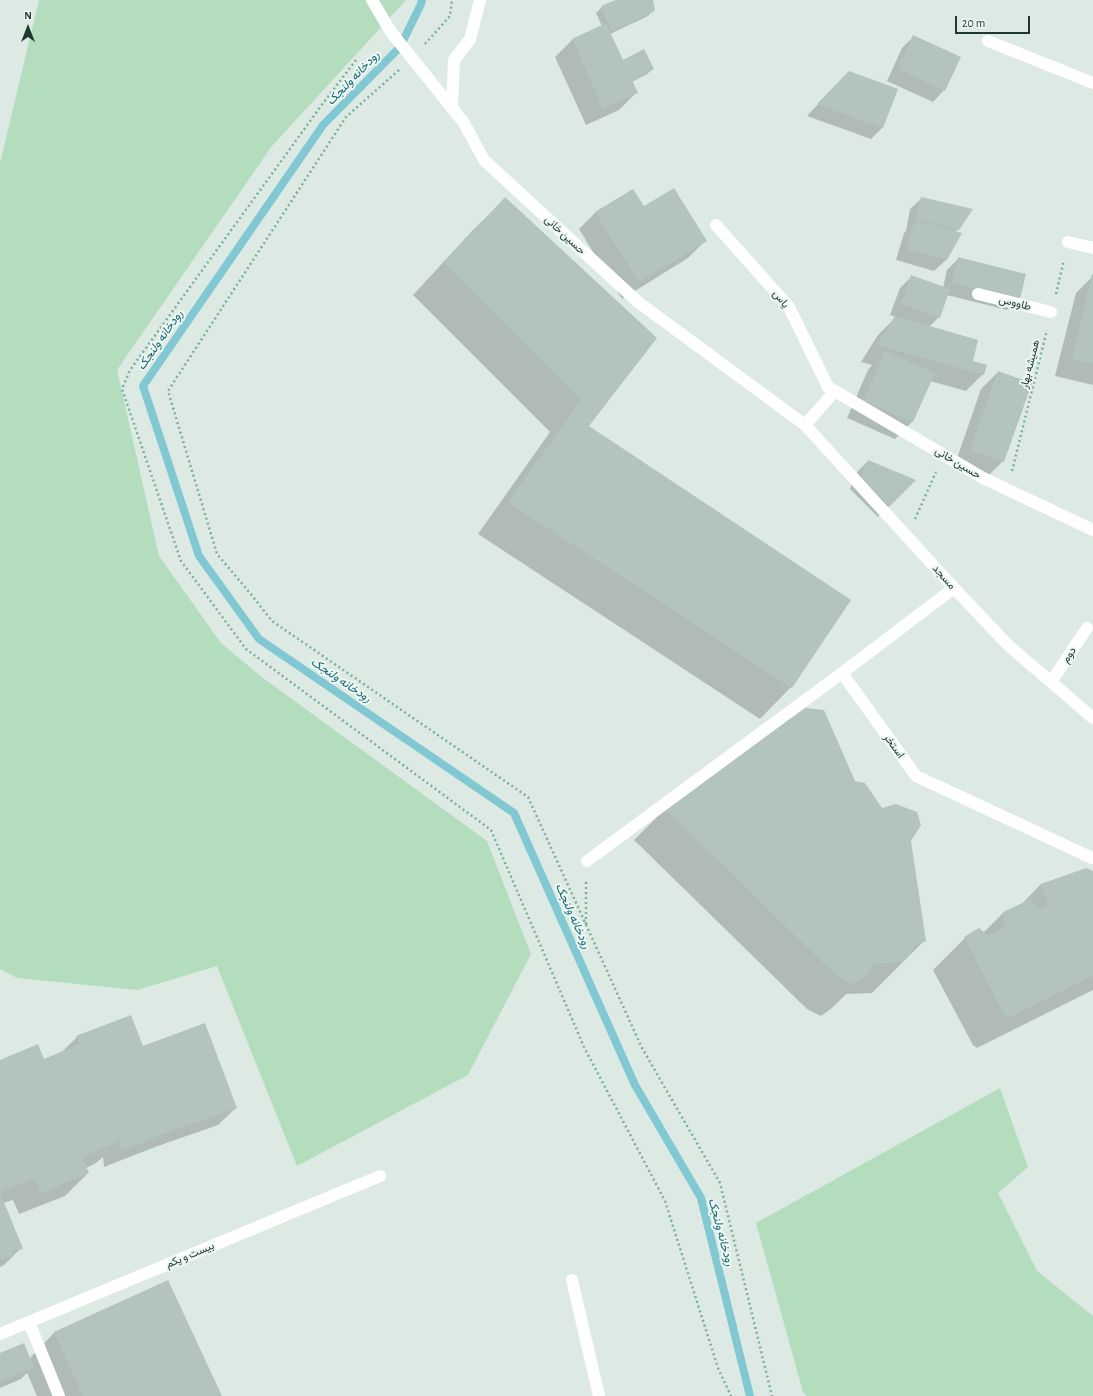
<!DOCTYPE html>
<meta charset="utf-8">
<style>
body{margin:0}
#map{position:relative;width:1093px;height:1396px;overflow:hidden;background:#ddeae4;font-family:"Alegreya Sans",sans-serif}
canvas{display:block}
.north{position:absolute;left:8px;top:8px;width:40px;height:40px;-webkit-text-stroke:3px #edf6f1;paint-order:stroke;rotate:0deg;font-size:11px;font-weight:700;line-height:16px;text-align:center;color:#1e3931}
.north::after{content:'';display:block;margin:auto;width:14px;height:18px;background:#1e3931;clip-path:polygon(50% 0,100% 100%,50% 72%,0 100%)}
.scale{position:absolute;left:955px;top:16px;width:75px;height:18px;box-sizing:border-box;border:2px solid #1e3931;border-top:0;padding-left:5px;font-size:12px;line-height:14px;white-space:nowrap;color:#1e3931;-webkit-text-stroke:3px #edf6f1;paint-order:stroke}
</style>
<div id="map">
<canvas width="1093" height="1396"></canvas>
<div class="north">N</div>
<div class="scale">20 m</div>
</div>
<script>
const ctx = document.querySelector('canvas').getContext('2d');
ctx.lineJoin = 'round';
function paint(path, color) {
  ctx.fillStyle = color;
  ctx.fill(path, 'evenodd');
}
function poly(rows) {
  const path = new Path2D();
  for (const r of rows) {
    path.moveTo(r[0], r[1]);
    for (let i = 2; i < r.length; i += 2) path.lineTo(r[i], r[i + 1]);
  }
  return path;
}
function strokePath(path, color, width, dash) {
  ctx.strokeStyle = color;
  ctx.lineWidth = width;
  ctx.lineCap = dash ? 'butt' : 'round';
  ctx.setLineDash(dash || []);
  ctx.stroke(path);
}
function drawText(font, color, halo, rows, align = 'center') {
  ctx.font = font + ' "Alegreya Sans",Vazirmatn,sans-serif';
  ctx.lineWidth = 4;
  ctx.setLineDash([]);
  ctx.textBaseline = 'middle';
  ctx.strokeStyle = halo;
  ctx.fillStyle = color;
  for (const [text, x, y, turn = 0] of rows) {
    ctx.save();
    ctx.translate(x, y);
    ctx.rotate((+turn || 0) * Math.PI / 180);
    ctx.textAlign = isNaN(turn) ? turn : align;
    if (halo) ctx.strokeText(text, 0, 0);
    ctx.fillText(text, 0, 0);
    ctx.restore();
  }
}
const green = poly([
 [39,0,406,0,272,146,117,370,159,556,221,643,263,678,487,841,531,954,468,1075,297,1166,217,966,137,990,17,978,0,969,0,163],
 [1000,1088,1028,1167,998,1193,1037,1271,1093,1316,1093,1396,807,1396,803,1392,756,1223]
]);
const shadow = poly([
 [619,0,652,0,654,10,648,16,610,34,622,61,653,69,647,74,632,82,637,92,619,110,586,125,555,57,572,40,602,26,596,13,602,7],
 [914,36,944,90,933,102,887,81,902,48],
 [837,84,896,89,882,128,871,139,807,116],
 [922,198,958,229,955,232,946,260,934,271,896,260,904,233,906,231,910,209],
 [505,199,656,338,588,426,791,687,760,719,478,534,550,432,413,295,473,230],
 [644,207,705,241,688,258,622,299,579,229,596,212],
 [959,258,1019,298,1007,310,947,295,939,317,929,327,983,374,966,391,930,381,912,422,895,439,847,418,868,370,872,365,861,362,878,335,896,317,890,315,900,288,912,276,943,288,947,270],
 [1093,276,1093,385,1055,376,1076,293],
 [998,372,1003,461,986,478,954,467,981,389],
 [868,461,915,480,878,517,850,489,856,473],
 [854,782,881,809,910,841,925,940,872,993,846,994,832,1008,821,1016,807,1009,634,840,665,809],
 [1093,872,1093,990,977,1048,973,1045,933,970,965,938,983,933,1004,912,1021,905,1041,884],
 [77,1037,143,1047,236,1108,218,1125,158,1146,104,1167,103,1157,96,1163,86,1168,88,1173,65,1196,19,1214,13,1200,3,1203,21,1248,4,1265,0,1267,0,1061,43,1060,61,1053],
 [168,1281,221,1396,37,1396,27,1373,21,1379,0,1388,0,1354,29,1359,54,1333]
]);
const stream = poly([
 [422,0,421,4,400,47,323,125,143,386,199,556,259,639,514,813,635,1085,701,1198,750,1396]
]);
const building = poly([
 [616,0,653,0,655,11,611,31,601,6],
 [606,23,623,60,644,49,654,69,632,80,638,93,603,108,572,39],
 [913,35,961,57,945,91,898,69],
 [849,71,898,89,883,128,817,104],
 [674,188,707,241,639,282,595,212,633,189,644,206],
 [505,197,657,338,589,426,851,600,792,688,508,502,581,400,444,263],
 [921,197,973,209,959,230,916,219],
 [915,220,962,233,947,260,907,249],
 [958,257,1026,274,1020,299,952,283],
 [1092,274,1093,274,1093,364,1072,359],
 [911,275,950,289,940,318,901,304],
 [895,316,978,340,973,361,987,365,984,375,877,345],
 [885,351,935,373,913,422,864,401],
 [998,371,1032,383,1004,462,970,450],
 [868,460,916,480,890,506,861,477],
 [805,708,824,710,855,781,865,783,882,808,896,804,917,812,921,825,911,841,926,941,916,946,904,961,874,964,865,977,853,984,839,978,664,808],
 [1086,868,1093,871,1093,975,1009,1017,1004,1014,964,937,979,928,988,936,1005,927,1003,912,1031,899,1038,910,1048,905,1041,884],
 [131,1015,143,1046,205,1023,237,1108,176,1129,121,1151,120,1141,82,1157,89,1173,41,1193,35,1178,0,1192,0,1060,38,1044,44,1059,80,1044,76,1036],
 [0,1192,23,1249,10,1251,13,1255,0,1260],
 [168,1280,222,1396,83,1396,54,1332],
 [24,1343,34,1368,0,1381,0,1353]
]);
const path = poly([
 [425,44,450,16,452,0],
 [356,60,321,106,130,370,122,389,181,561,246,649,491,830,584,1047,665,1201,718,1368,731,1396],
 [399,70,346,117,168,391,217,554,250,593,272,621,528,797,642,1048,720,1183,772,1396],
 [1056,294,1064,260],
 [1012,471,1047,330],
 [915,519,936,472],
 [586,924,586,879]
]);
const lane = poly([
 [452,107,454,60,470,39,480,0],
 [587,861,842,673]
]);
const street = poly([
 [372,0,391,32,464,123,484,160,638,302,805,425,954,588,1009,646,1093,718],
 [988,41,1093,83],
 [716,225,789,307,828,387,983,478,1093,530],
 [1068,242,1093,248],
 [978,294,1051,312],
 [805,425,835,391],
 [954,588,842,673,916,776,1092,858],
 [1051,682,1087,628],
 [572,1280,599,1396],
 [29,1322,59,1396],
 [0,1334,380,1176]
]);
const streetNames = [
 ["حسین خانی",565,235,43],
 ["یاس",781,299,51],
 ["طاووس",1015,303,14],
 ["همیشه بهار",1030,364,-76],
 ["حسین خانی",958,463,31],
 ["مسجد",944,577,48],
 ["دوم",1069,655,-57],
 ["استخر",894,746,54],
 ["بیست و یکم",190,1255,-23]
];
const waterNames = [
 ["رودخانه ولنجک",353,78,-46],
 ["رودخانه ولنجک",160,340,-55],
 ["رودخانه ولنجک",341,680,34],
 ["رودخانه ولنجک",573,916,66],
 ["رودخانه ولنجک",721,1232,75]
];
paint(green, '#b4ddbe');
paint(shadow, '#0003');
strokePath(stream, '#81c8d3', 8);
paint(building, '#b2c4bc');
strokePath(path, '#7baf9d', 2.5, [2, 3]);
strokePath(lane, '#fff', 12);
strokePath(street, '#fff', 12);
drawText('11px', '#1e3931', '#edf6f1', streetNames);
drawText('italic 12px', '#166a77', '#edf6f1', waterNames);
</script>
